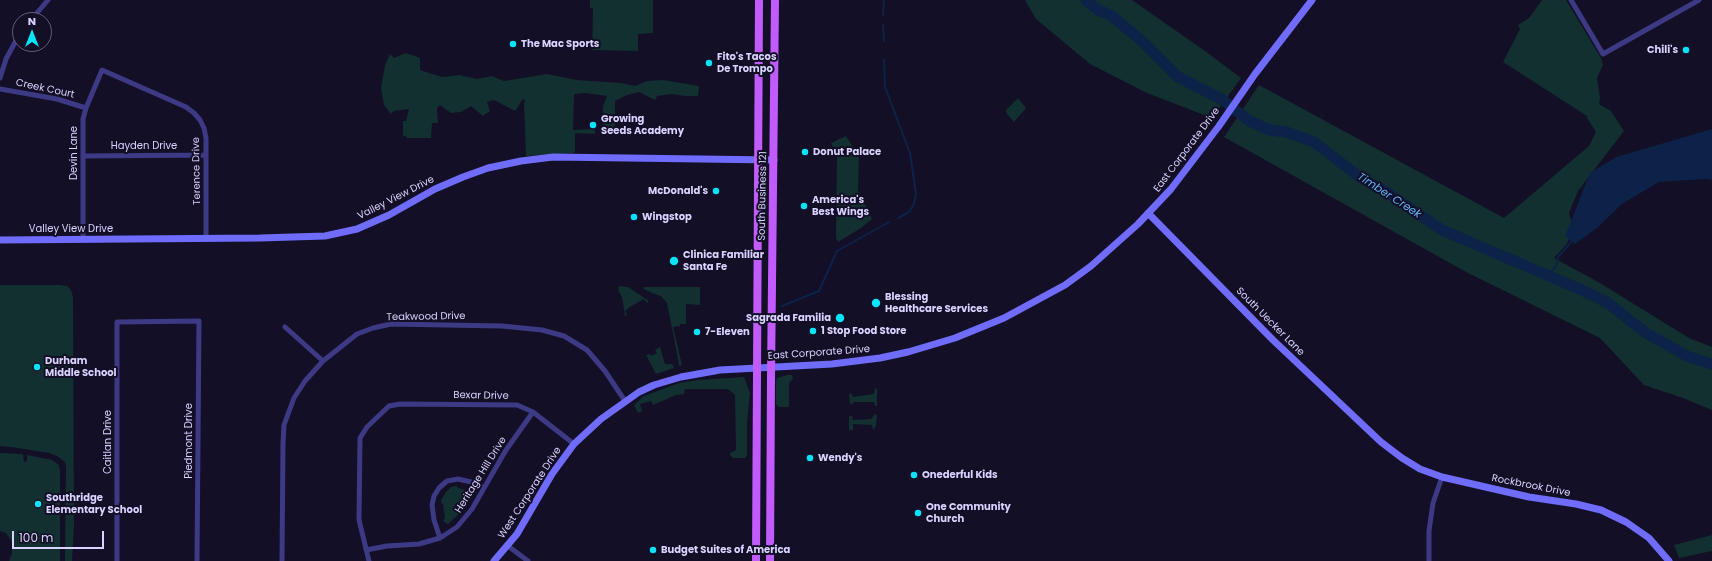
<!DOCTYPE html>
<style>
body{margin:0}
#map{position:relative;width:1712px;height:561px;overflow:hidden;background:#130f26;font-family:Poppins,sans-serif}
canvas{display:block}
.north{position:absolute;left:12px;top:12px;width:40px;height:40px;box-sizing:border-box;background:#130f26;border:1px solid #625e7d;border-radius:50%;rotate:0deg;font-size:11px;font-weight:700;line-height:16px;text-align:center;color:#d9d4ff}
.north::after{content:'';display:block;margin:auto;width:14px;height:18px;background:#00e5ff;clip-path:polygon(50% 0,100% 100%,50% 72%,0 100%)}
.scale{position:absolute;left:12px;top:531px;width:92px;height:18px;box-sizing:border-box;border:2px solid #d9d4ff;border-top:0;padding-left:5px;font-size:12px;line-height:14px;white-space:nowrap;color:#d9d4ff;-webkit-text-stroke:3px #130f26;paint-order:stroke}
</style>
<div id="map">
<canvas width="1712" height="561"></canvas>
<div class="north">N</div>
<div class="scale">100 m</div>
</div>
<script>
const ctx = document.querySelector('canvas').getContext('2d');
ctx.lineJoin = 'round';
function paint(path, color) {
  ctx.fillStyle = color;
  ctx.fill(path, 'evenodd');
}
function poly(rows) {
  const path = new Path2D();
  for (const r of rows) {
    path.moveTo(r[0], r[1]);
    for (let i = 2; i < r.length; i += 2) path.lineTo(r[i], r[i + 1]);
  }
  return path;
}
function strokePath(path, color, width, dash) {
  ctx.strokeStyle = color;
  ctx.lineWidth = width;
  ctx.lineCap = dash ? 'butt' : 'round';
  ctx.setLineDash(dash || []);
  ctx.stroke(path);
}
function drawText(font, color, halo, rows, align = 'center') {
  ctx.font = font + ' Poppins,sans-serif';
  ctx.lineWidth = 4;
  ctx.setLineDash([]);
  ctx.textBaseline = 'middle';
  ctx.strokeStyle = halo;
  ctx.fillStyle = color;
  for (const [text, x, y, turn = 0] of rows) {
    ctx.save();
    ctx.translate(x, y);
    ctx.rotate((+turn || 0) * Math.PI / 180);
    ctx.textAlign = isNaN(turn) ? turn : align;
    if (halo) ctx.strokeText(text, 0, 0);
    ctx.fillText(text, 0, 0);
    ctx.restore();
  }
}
const green = poly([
 [590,0,653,0,653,33,638,34,638,51,592,50,593,8,590,8],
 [1025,0,1132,0,1205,51,1241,78,1212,118,1147,93,1090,64,1036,19],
 [1542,0,1566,0,1601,58,1603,65,1597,78,1600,98,1599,104,1611,111,1624,131,1578,191,1569,213,1573,227,1567,244,1554,258,1600,283,1689,338,1712,347,1712,410,1683,398,1644,385,1600,338,1466,272,1224,137,1259,85,1504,218,1589,146,1596,132,1587,118,1587,116,1503,62,1520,29,1518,25,1529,18],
 [406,53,420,58,420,70,442,77,459,75,477,79,492,76,504,81,547,74,577,80,621,83,635,86,647,81,663,80,699,86,698,96,685,96,672,94,657,96,655,100,639,92,627,95,615,101,615,125,610,133,603,125,603,106,607,96,585,93,574,94,573,130,595,129,595,134,575,133,575,152,573,153,526,156,524,102,526,102,523,99,515,111,494,100,487,102,490,111,483,116,471,106,461,112,451,113,440,105,437,108,438,123,432,123,431,138,407,138,406,136,403,136,403,121,406,121,409,109,394,111,391,114,384,105,381,88,385,65,390,54,394,58],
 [1018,98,1026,108,1014,122,1007,114,1006,110],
 [846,136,859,157,858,190,872,219,861,228,838,242,836,238,837,155,831,143],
 [0,285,59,285,67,286,71,290,73,297,74,526,72,561,65,561,66,467,65,462,57,456,49,453,12,447,0,446],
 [619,286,628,287,649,301,647,303,644,299,630,307,625,311,627,315,625,316,622,297,618,290],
 [644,287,700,287,700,305,686,304,686,324,680,324,680,326,673,327,682,365,679,366,678,359,667,303,661,296,652,293,644,289],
 [660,347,665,364,672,364,674,368,656,374,646,355,650,354,651,356,657,353,655,350],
 [787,375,792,375,793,379,789,383,789,405,788,407,779,407,776,404,776,382,777,378],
 [744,377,750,393,747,422,747,455,745,458,733,458,730,455,730,453,736,450,735,395,728,389,685,389,684,394,676,395,653,405,651,401,640,404,642,411,638,413,634,405,644,396,679,383,698,380],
 [875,388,877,389,877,406,875,406,874,402,853,402,853,404,850,404,849,394,852,394,853,397,874,394],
 [875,414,877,415,876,426,873,430,872,425,853,424,853,430,849,430,849,416,852,416,853,420,871,419],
 [0,453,23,454,24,462,27,461,27,455,52,460,59,465,60,471,60,561,9,561,12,553,12,542,6,533,0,531],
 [457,486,458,488,469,491,470,489,473,490,473,493,460,513,448,524,444,522,443,520,445,519,443,504,441,503,441,500,446,492,451,487],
 [1712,535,1712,551,1679,558,1674,545]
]);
const water = poly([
 [1712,129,1712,180,1705,179,1659,182,1622,204,1597,228,1575,244,1565,236,1590,173,1616,157]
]);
const stream = poly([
 [883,15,884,0],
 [883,25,884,41],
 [884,59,885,87,910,153,916,194,914,204,909,212,898,218],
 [1547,275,1556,267,1558,257,1572,241],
 [782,306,819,291,837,251,889,222]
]);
const river = poly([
 [1086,0,1098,10,1112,16,1143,42,1178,77,1223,100,1248,120,1269,130,1286,132,1314,142,1361,178,1385,191,1442,230,1584,291,1608,303,1646,333,1689,357,1712,364]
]);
const street = poly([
 [1571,0,1603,54,1699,0],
 [31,20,48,0],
 [0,78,6,59,20,33],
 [0,89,57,99,86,108],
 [83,156,206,155],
 [83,239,83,119,86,108,102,70,186,107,194,113,200,120,204,128,206,138,206,239],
 [285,327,323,361],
 [440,538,434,520,432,505,434,496,439,488,447,481,458,479,471,482,484,488],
 [508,546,528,561],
 [366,550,387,546,419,544,440,538,457,527,472,509,506,450,533,412],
 [117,561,117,322,199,321,197,561],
 [282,561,283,443,284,425,294,398,305,381,323,361,357,334,373,328,391,324,502,326,542,330,564,336,587,350,605,371,625,401],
 [369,561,359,520,360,438,367,427,389,406,400,404,517,405,533,412,574,444],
 [1429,561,1429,531,1433,503,1442,477]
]);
const secondary = poly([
 [1148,213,1273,340,1381,442,1402,458,1420,469,1442,477,1529,497,1576,504,1601,510,1626,522,1649,538,1669,561],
 [0,240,260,238,325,236,357,229,389,215,435,189,463,177,488,168,521,161,553,157,774,160],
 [494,561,517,534,552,474,574,444,601,419,639,392,654,385,681,377,720,370,832,364,880,358,908,352,955,338,1004,318,1065,285,1091,266,1138,224,1171,189,1219,126,1255,74,1312,0]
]);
const primary = poly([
 [756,561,759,0],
 [770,561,771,377,775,0]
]);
const markers = [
 [513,44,4,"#00e5ff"],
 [1686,50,4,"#00e5ff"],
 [709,63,4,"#00e5ff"],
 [593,125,4,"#00e5ff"],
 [805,152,4,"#00e5ff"],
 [716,191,4,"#00e5ff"],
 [804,206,4,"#00e5ff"],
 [634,217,4,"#00e5ff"],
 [674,261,5,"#00e5ff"],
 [876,303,5,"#00e5ff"],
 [840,318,5,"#00e5ff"],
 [813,331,4,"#00e5ff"],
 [697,332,4,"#00e5ff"],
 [37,367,4,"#00e5ff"],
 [810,458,4,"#00e5ff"],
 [914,475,4,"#00e5ff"],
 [38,504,4,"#00e5ff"],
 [918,513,4,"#00e5ff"],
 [653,550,4,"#00e5ff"]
];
const poiNames = [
 ["The Mac Sports",521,44],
 ["Chili's",1678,50,"right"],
 ["Fito's Tacos",717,57],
 ["De Trompo",717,69],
 ["Growing",601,119],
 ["Seeds Academy",601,131],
 ["Donut Palace",813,152],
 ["McDonald's",708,191,"right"],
 ["America's",812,200],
 ["Best Wings",812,212],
 ["Wingstop",642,217],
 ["Clinica Familiar",683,255],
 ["Santa Fe",683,267],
 ["Blessing",885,297],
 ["Healthcare Services",885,309],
 ["Sagrada Familia",831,318,"right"],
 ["1 Stop Food Store",821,331],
 ["7-Eleven",705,332],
 ["Durham",45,361],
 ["Middle School",45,373],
 ["Wendy's",818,458],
 ["Onederful Kids",922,475],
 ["Southridge",46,498],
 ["Elementary School",46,510],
 ["One Community",926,507],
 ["Church",926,519],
 ["Budget Suites of America",661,550]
];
const streetNames = [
 ["Creek Court",45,89,12],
 ["Hayden Drive",144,146],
 ["East Corporate Drive",1187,150,-53],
 ["Devin Lane",74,153,-90],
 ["Terence Drive",197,171,-91],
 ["South Business 121",763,196,-89],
 ["Valley View Drive",396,198,-27],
 ["Valley View Drive",71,229],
 ["Teakwood Drive",426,317,-1],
 ["South Uecker Lane",1270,322,45],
 ["East Corporate Drive",819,353,-4],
 ["Bexar Drive",481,396,1],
 ["Piedmont Drive",189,441,-90],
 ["Caitlan Drive",108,442,-90],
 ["Heritage Hill Drive",481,475,-58],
 ["Rockbrook Drive",1531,486,11],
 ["West Corporate Drive",530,493,-57]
];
const waterNames = [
 ["Timber Creek",1389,196,33]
];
paint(green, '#12302f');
paint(water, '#0c2248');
strokePath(stream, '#0c2248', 2);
strokePath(river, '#0c2248', 11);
strokePath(street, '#3d3a85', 5);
strokePath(secondary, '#6f6bff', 7);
strokePath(primary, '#c25bff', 8);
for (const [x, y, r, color] of markers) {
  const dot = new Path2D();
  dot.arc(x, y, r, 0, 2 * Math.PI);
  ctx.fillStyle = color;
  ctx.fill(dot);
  strokePath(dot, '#130f26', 1.5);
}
drawText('bold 10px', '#d9d4ff', '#130f26', poiNames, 'left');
drawText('10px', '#d9d4ff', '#130f26', streetNames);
drawText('italic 11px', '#62b6ff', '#130f26', waterNames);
</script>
